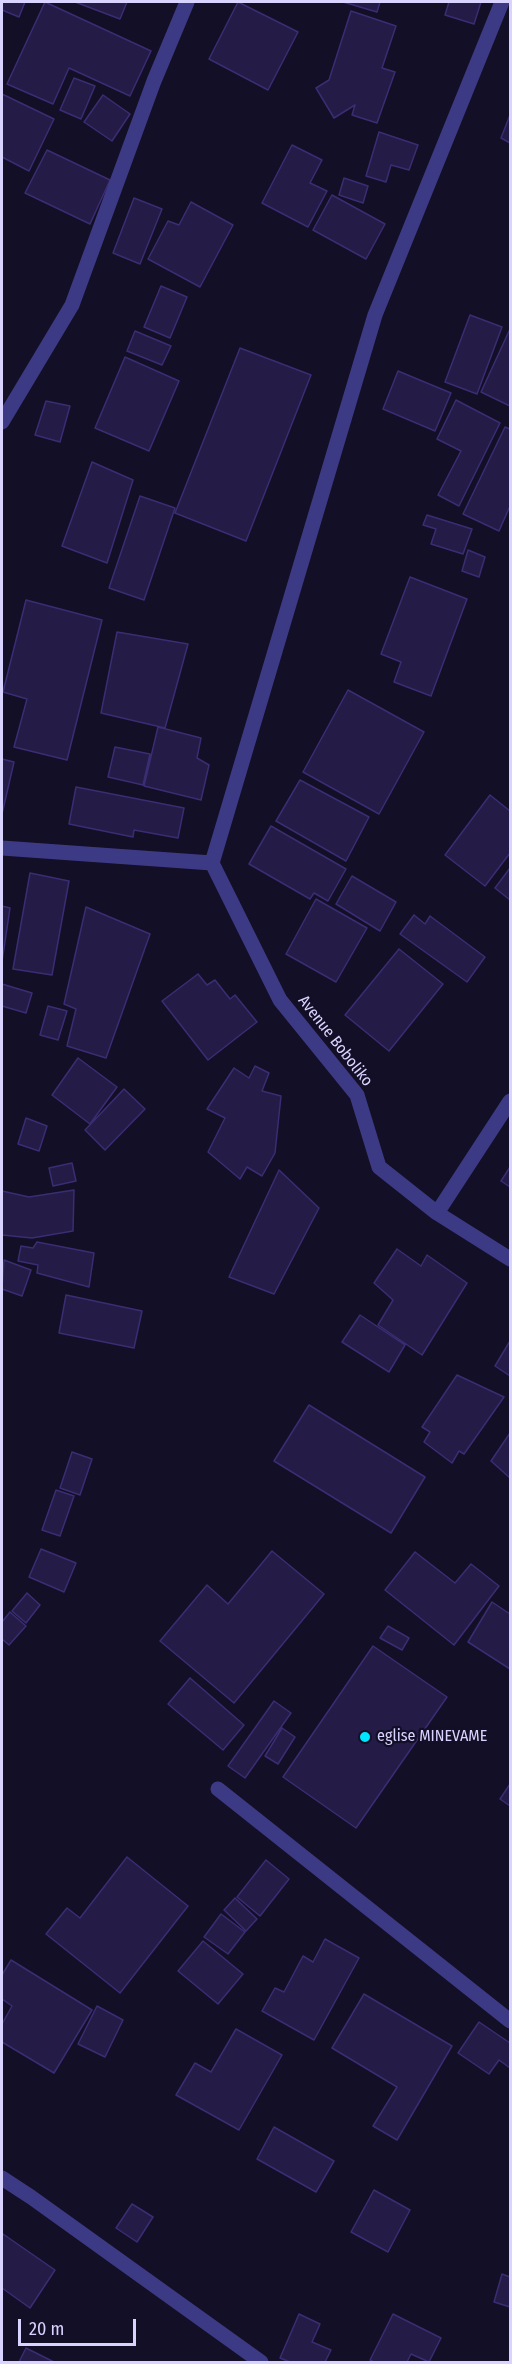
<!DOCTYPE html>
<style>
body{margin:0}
#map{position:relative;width:512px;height:2364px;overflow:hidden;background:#130f26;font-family:"Fira Sans Condensed",sans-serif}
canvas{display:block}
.frame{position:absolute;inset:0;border:3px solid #d9d4ff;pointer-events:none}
.scale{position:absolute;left:18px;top:2319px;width:118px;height:27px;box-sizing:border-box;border:3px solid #d9d4ff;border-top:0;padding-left:8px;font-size:18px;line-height:21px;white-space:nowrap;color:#d9d4ff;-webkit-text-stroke:4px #130f26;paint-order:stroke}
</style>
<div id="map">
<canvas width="512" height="2364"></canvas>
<div class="frame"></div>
<div class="scale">20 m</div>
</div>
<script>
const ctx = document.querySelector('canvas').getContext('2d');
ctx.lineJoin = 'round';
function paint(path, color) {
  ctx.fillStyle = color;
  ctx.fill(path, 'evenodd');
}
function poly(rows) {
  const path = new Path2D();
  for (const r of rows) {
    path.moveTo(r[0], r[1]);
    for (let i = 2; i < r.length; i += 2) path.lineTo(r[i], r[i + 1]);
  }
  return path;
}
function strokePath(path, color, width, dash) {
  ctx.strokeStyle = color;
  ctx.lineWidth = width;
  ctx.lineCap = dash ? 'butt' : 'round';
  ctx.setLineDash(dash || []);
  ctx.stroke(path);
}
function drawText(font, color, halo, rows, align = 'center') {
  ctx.font = font + ' "Fira Sans Condensed",sans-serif';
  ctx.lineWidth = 4.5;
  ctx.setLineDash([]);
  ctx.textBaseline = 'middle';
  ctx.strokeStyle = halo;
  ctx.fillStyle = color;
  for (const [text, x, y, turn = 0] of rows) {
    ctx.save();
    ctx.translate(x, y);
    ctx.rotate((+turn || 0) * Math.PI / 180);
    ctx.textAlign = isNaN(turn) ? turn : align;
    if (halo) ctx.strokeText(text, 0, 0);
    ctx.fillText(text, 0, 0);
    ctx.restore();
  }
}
const building = poly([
 [2,2,25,2,19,17,2,10,2,2],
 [45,2,151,51,130,96,69,68,53,104,7,84,45,2],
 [75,2,127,2,120,19,75,2],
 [238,2,298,32,268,90,209,59,238,2],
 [343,2,380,2,377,12,343,2],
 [449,2,481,2,474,24,445,15,449,2],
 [351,11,396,26,382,68,395,72,377,123,352,115,355,105,334,118,316,88,329,80,351,11],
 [74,78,95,86,81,119,60,110,74,78],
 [2,94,54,119,29,171,2,157,2,94],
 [103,95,130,114,112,141,84,122,103,95],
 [510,115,510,143,501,138,510,115],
 [379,132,418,145,409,170,391,165,386,182,366,176,379,132],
 [292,145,322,160,310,183,327,191,308,227,262,203,292,145],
 [47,150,110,180,90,224,25,193,47,150],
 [344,178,368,186,363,203,339,195,344,178],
 [332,195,385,224,366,259,313,230,332,195],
 [134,198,162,209,140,264,113,253,134,198],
 [191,202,233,225,200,287,148,259,168,221,179,225,191,202],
 [161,286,187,297,170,338,144,327,161,286],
 [470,315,502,327,477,394,445,382,470,315],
 [510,329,510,406,481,392,510,329],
 [135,331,171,346,162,365,127,351,135,331],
 [240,348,311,375,246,541,175,513,240,348],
 [125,357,179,381,149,451,95,428,125,357],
 [398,371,451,393,435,431,383,409,398,371],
 [456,400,500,423,459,506,438,495,461,451,437,439,456,400],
 [46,401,70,406,60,442,35,435,46,401],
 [505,427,510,429,510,506,499,531,463,514,505,427],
 [92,462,133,480,107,563,62,546,92,462],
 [140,496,175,508,144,600,109,588,140,496],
 [427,515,472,529,463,554,431,544,436,529,423,525,427,515],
 [468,550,485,557,479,577,462,571,468,550],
 [410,577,467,599,431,696,394,682,401,662,381,654,410,577],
 [26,600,102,620,67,760,14,747,27,699,3,692,26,600],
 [117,632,188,644,165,728,101,713,117,632],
 [348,690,424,732,379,814,303,772,348,690],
 [158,727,201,738,197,758,209,765,201,800,144,786,158,727],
 [115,747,150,754,143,785,108,777,115,747],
 [2,759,14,762,2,814,2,759],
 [300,780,369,817,346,861,276,821,300,780],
 [76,787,184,808,178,838,134,830,133,837,69,824,76,787],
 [490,795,510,811,510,853,485,886,445,855,490,795],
 [271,826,346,869,328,901,314,893,310,899,249,864,271,826],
 [510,868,510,900,495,888,510,868],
 [30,873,69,881,52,975,13,969,30,873],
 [352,876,396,902,380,931,336,904,352,876],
 [316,899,367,928,336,982,286,954,316,899],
 [2,906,10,908,2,962,2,906],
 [86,907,150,934,106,1058,67,1046,76,1009,64,1004,86,907],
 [414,915,425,924,430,916,485,957,467,982,400,934,414,915],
 [399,949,443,984,389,1051,345,1015,399,949],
 [198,974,207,985,215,980,230,999,235,995,257,1022,208,1060,162,1001,198,974],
 [2,984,32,993,26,1013,2,1006,2,984],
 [48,1006,67,1011,58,1040,40,1035,48,1006],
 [78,1058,117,1087,90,1124,52,1095,78,1058],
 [255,1066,269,1073,262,1091,281,1096,275,1153,262,1176,247,1167,240,1179,208,1152,225,1118,207,1109,234,1068,249,1078,255,1066],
 [124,1089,145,1109,105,1150,85,1130,124,1089],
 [26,1118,47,1126,39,1151,18,1144,26,1118],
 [72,1163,76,1181,53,1186,49,1168,72,1163],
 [510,1167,510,1187,501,1181,510,1167],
 [279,1170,319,1208,274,1294,229,1277,279,1170],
 [74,1190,73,1231,32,1238,2,1235,2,1191,29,1197,74,1190],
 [37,1242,94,1253,89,1287,37,1273,38,1265,18,1261,21,1246,33,1248,37,1242],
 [397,1249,421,1266,427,1255,467,1283,422,1355,378,1325,393,1300,374,1283,397,1249],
 [4,1260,31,1270,22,1296,2,1289,4,1260],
 [66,1295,142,1311,134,1348,59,1333,66,1295],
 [360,1315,405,1345,389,1372,342,1342,360,1315],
 [510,1341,510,1376,495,1366,510,1341],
 [457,1375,504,1397,464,1454,459,1451,452,1463,424,1442,430,1432,422,1427,457,1375],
 [309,1405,425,1477,391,1533,274,1461,309,1405],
 [510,1433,510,1478,491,1461,510,1433],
 [72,1452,92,1459,80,1495,60,1488,72,1452],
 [56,1490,74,1496,60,1536,42,1530,56,1490],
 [41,1549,76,1563,64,1592,29,1577,41,1549],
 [272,1551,324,1594,234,1703,160,1641,207,1585,228,1604,272,1551],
 [415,1552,455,1583,471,1564,499,1586,454,1645,385,1590,415,1552],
 [27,1593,40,1605,26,1623,12,1611,27,1593],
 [492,1602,510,1614,510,1669,468,1642,492,1602],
 [10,1612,26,1626,9,1645,2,1639,2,1622,10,1612],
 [388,1626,409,1638,402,1650,380,1638,388,1626],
 [373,1646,447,1697,356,1828,283,1777,373,1646],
 [190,1678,244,1725,223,1750,168,1704,190,1678],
 [274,1701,291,1713,245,1778,228,1766,274,1701],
 [282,1728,295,1737,278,1764,265,1756,282,1728],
 [510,1784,510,1806,500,1799,510,1784],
 [127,1857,188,1906,120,1993,46,1934,67,1908,80,1918,127,1857],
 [266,1860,289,1879,260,1916,237,1897,266,1860],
 [235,1898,257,1919,246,1931,224,1910,235,1898],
 [221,1914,245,1932,228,1954,204,1937,221,1914],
 [325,1939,359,1958,314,2040,262,2011,275,1988,284,1992,303,1956,313,1962,325,1939],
 [203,1941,243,1974,218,2004,178,1971,203,1941],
 [11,1960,92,2010,54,2073,2,2042,2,2024,12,2006,2,1999,2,1975,11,1960],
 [364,1994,452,2046,397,2140,373,2126,397,2087,332,2048,364,1994],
 [97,2006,123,2020,105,2057,78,2044,97,2006],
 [479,2022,510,2043,510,2068,499,2060,489,2074,458,2053,479,2022],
 [236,2029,282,2055,239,2130,176,2095,195,2063,211,2072,236,2029],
 [274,2127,334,2161,316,2192,257,2159,274,2127],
 [374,2190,410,2210,388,2252,351,2232,374,2190],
 [132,2204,153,2217,137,2242,116,2228,132,2204],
 [3,2234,55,2270,30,2308,2,2288,2,2237,3,2234],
 [502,2274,510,2277,510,2307,494,2302,502,2274],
 [299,2314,320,2324,312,2342,331,2350,325,2362,290,2362,280,2358,299,2314],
 [393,2314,441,2338,429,2362,411,2354,407,2362,374,2362,370,2360,393,2314],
 [26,2348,54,2362,19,2362,26,2348]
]);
const street = poly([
 [2,422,72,305,154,81,187,2],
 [2,848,212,863],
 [212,863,375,315,502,2],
 [212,863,280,1000,357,1095,379,1167,437,1213,510,1259],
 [437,1213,510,1101],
 [218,1789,510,2021],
 [2,2178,31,2197,261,2362]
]);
const markers = [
 [365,1737,6,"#00e5ff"]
];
const streetNames = [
 ["Avenue Boboliko",335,1041,52]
];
const poiNames = [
 ["eglise MINEVAME",377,1737]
];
paint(building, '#241b47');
strokePath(building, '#3b2d73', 1.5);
strokePath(street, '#3d3a85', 15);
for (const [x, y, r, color] of markers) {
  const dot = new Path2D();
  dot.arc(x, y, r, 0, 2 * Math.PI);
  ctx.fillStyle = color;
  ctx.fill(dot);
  strokePath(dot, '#130f26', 2);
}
drawText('16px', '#d9d4ff', '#130f26', streetNames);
drawText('16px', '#d9d4ff', '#130f26', poiNames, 'left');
</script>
